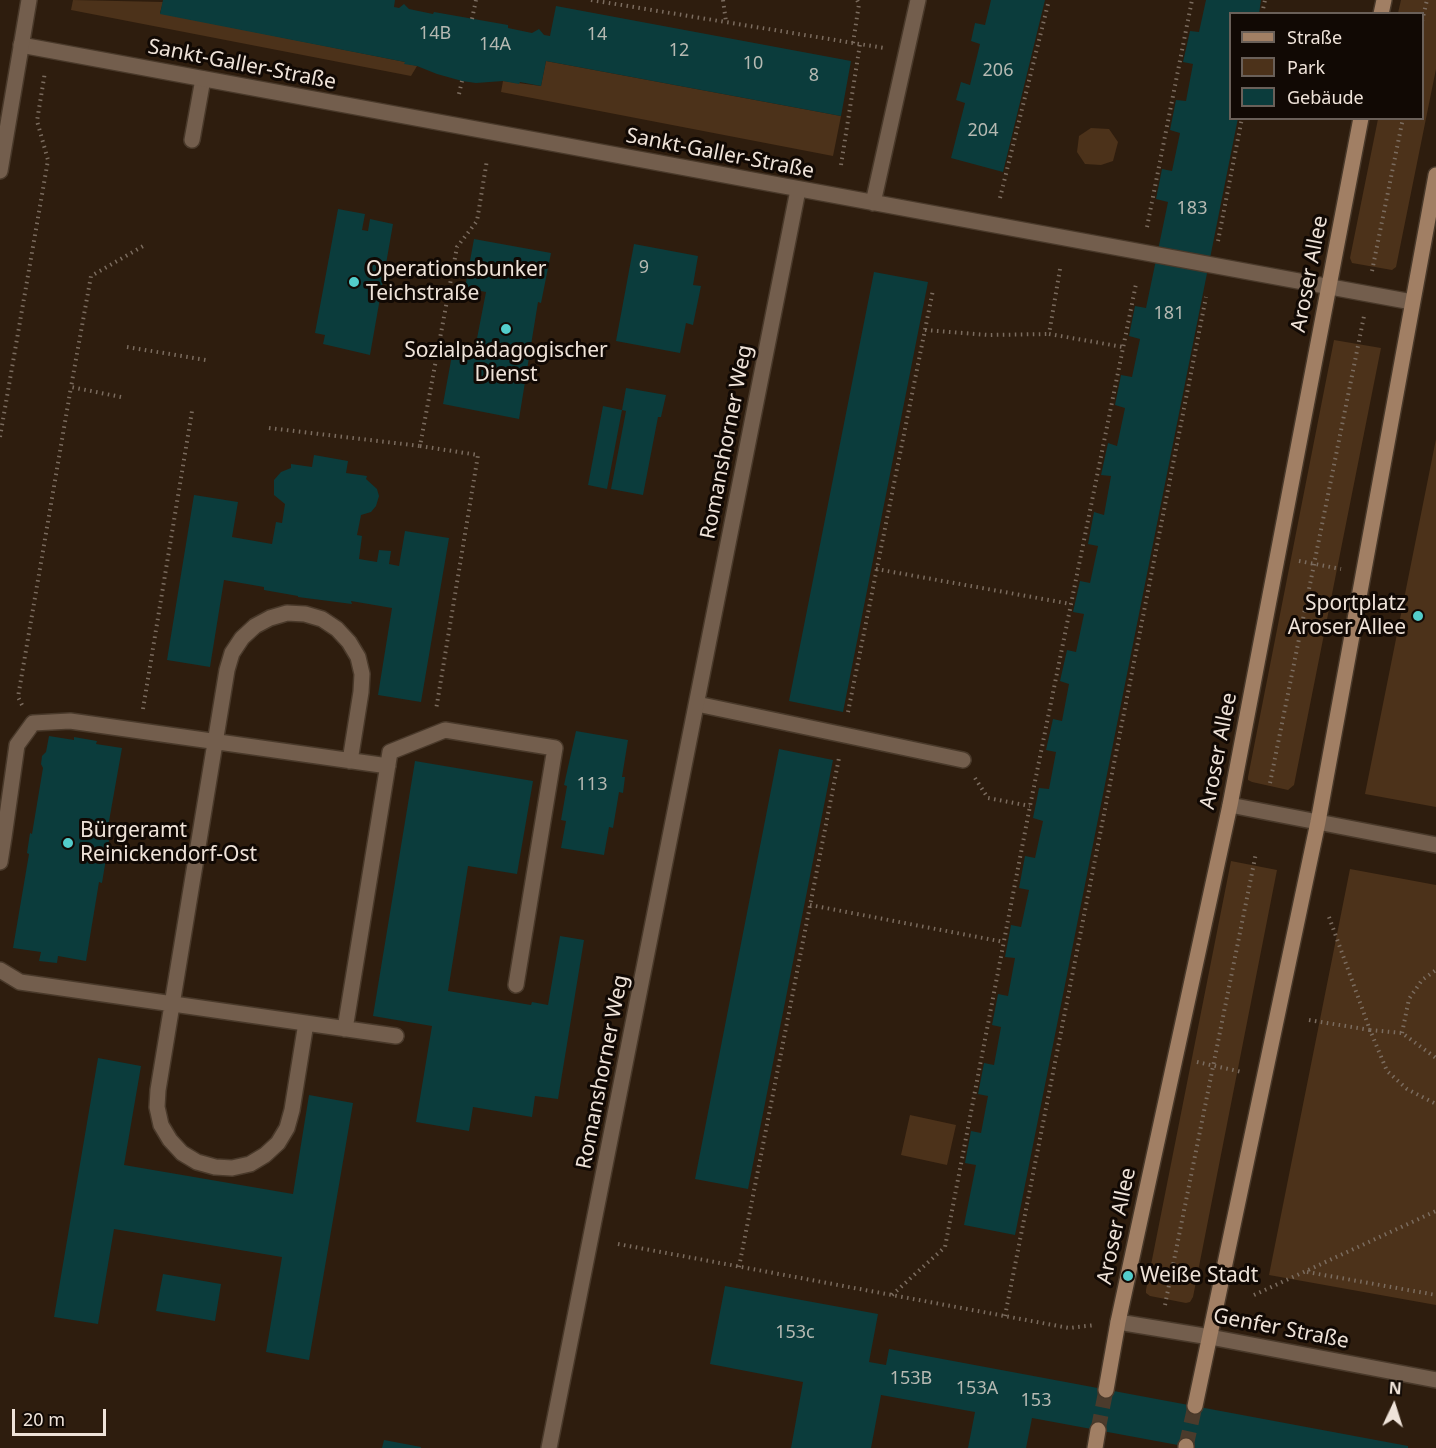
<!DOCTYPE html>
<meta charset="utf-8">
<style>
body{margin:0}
#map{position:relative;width:1436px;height:1448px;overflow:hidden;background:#2e1d0e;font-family:"Noto Sans",sans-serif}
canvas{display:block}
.legend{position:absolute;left:1229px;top:12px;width:195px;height:108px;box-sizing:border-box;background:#110904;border:2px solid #6a6059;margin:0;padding:8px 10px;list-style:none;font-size:18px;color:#efe3d9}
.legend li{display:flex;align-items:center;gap:12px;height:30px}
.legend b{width:30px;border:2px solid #6a6059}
.north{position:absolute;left:1364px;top:1376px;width:60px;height:60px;-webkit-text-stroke:4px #110904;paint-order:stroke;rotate:4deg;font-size:16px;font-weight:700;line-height:24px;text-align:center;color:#efe3d9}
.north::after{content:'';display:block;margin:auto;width:21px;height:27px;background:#efe3d9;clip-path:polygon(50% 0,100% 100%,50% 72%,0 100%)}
.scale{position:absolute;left:12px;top:1409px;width:94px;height:27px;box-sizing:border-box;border:3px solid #efe3d9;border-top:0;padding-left:8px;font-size:18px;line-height:21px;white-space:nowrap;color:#efe3d9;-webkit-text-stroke:4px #110904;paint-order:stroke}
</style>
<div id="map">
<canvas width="1436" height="1448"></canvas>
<ul class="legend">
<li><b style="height:8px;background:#a17f64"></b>Straße</li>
<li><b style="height:16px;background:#4c321a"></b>Park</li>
<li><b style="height:16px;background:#0b3c3c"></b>Gebäude</li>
</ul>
<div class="north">N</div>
<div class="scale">20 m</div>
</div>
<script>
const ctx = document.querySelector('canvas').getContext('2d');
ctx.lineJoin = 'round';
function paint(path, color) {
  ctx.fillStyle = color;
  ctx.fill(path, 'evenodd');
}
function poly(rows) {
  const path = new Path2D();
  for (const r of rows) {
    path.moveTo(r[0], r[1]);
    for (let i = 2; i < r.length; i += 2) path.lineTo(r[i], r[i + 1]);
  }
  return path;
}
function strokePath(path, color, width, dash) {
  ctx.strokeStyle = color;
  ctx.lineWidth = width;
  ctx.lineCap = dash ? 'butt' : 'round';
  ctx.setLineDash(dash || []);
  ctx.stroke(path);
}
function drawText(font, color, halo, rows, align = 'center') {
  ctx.font = font + ' "Noto Sans",sans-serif';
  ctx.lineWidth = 6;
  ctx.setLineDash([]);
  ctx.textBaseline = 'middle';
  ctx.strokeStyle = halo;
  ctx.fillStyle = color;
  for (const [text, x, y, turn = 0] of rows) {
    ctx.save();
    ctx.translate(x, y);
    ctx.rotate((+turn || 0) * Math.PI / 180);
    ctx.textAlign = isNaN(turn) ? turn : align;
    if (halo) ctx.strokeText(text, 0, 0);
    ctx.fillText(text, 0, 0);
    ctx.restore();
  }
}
const green = poly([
 [73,0,163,2,160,13,405,62,405,63,417,66,411,76,71,10],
 [1401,0,1436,0,1436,69,1396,267,1392,270,1352,263,1350,258,1378,119,1422,118,1422,14,1398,13],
 [546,61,841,116,833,156,501,92,503,81,541,86],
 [1091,128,1109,129,1118,142,1113,161,1101,165,1085,164,1077,152,1079,136],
 [1334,340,1381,348,1294,785,1288,790,1252,782,1248,780,1248,777],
 [1436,439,1436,807,1365,794],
 [1231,861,1277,870,1193,1297,1190,1302,1186,1303,1150,1296,1146,1293,1146,1290],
 [1350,869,1436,885,1436,1305,1269,1275],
 [910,1115,956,1125,947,1165,901,1155]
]);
const building = poly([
 [163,0,395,0,394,7,399,8,404,4,409,9,433,14,434,12,508,25,508,28,532,33,539,29,544,35,550,36,556,6,851,61,841,116,546,61,541,86,520,82,519,84,503,81,476,83,462,81,437,74,417,66,404,64,405,62,160,14],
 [991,0,1045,0,1003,172,951,158,965,103,956,100,961,82,970,85,980,44,971,41,975,23,985,25],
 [1206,0,1261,0,1259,14,1230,14,1230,118,1238,118,1015,1235,964,1225,976,1165,965,1163,971,1131,981,1133,988,1096,978,1094,984,1063,994,1065,1001,1027,992,1025,998,994,1008,996,1015,958,1005,957,1011,925,1021,927,1029,890,1019,888,1025,856,1035,858,1043,821,1033,818,1039,788,1049,789,1056,752,1046,750,1053,719,1062,721,1069,684,1060,681,1067,650,1076,652,1084,614,1073,612,1080,581,1090,583,1098,546,1088,544,1094,512,1104,515,1111,476,1101,475,1108,443,1117,446,1125,408,1115,405,1121,375,1132,377,1140,339,1129,336,1135,306,1146,308,1168,202,1156,199,1162,169,1172,171,1180,133,1170,130,1176,100,1186,101,1193,64,1183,62,1190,31,1199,32],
 [338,209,365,214,362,230,368,231,370,219,393,224,370,355,323,344,325,335,315,333],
 [474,239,551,253,541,303,538,302,519,419,443,404,452,355,473,359,486,292,465,288],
 [634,244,698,256,693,285,701,286,693,325,686,323,680,353,616,341],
 [874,272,928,282,843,712,789,701],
 [626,388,666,395,661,417,658,417,643,495,611,489,626,411,622,410],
 [603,406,622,410,607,489,588,485],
 [314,455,348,461,346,473,367,476,366,479,377,489,379,496,376,506,371,512,361,515,357,535,362,536,359,559,377,562,379,550,391,551,389,564,399,566,405,531,449,538,421,702,378,695,392,608,351,601,352,604,298,597,298,596,264,590,264,587,224,580,210,667,167,660,194,495,238,502,232,537,272,544,276,522,282,523,285,504,274,495,274,480,281,472,291,468,291,464,312,467],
 [576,731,628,740,622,777,625,777,623,793,619,792,613,828,609,827,604,855,561,848,566,821,561,820,567,786,564,785],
 [49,736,74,740,74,737,97,741,96,744,122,748,108,827,111,828,102,883,99,882,86,961,58,956,57,963,39,961,41,952,13,948,29,854,27,853,30,833,32,834,43,768,41,764,42,756,46,752],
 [779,749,833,760,748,1189,695,1179],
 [415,761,533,781,517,874,468,866,448,991,531,1005,532,1002,548,1005,560,936,584,940,558,1099,535,1096,532,1117,473,1107,469,1131,416,1122,432,1026,373,1016],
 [98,1058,141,1066,124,1165,293,1194,309,1095,353,1103,309,1360,266,1352,282,1257,114,1229,98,1324,54,1317],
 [163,1274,221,1284,215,1321,156,1311],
 [725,1286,878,1314,869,1362,886,1365,889,1349,1408,1446,1408,1448,1194,1448,1032,1418,1026,1448,968,1448,975,1412,881,1395,871,1448,791,1448,803,1382,710,1364],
 [384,1440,421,1447,421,1448,382,1448]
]);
const secondaryTunnel = poly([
 [1098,1430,1106,1390],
 [1186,1446,1195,1406]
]);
const path = poly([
 [591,0,884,48],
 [723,0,726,22],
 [1262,14,1265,0],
 [472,19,476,0],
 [1422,21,1427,0],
 [853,43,859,4,857,0],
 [459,94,462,81],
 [841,165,860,44],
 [1000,198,1049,0],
 [1147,227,1192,0],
 [1218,241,1242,118],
 [1060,269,1049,334,1123,347],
 [1372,271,1403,118],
 [925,330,988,335,1049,334],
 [127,347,206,360],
 [121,397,71,387,91,276,145,245],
 [269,428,420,446,457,247,477,221,487,160],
 [0,437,48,160,37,121,45,72],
 [420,446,478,455,436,710],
 [1299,561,1341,569],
 [876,569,1071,604],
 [22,705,18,697,71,387],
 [143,709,192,411],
 [848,712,933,290],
 [975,778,988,798,1030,806],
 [1270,783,1364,316],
 [810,905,1004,942],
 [1329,917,1370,1030,1402,1033,1436,1058],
 [1309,1020,1370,1030,1387,1071,1407,1089,1436,1104],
 [1402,1033,1409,999,1422,980,1436,970],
 [1197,1062,1242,1072],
 [618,1244,1069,1328,1095,1325],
 [739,1267,839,758],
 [1307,1272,1436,1295],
 [892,1295,945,1247,1030,806,1136,284],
 [1254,1295,1436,1211],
 [1165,1305,1256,853],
 [1005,1316,1206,297]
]);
const service = poly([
 [192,140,203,79],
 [697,704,963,760],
 [0,837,4,837,17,745,33,723,70,721,388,766],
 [0,862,4,837],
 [0,970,20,982,396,1036],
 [306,1023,292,1110,287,1128,278,1143,265,1155,250,1164,232,1168,215,1167,197,1162,182,1153,170,1140,161,1125,157,1107,158,1090,227,670,232,653,242,638,255,626,270,618,287,613,305,614,322,619,337,629,349,642,358,657,362,674,361,692,350,761],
 [345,1029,390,752,445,730,555,748,516,985]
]);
const minor = poly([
 [21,45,1412,302],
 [873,203,918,0],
 [1230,805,1436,845],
 [1118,1322,1210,1337,1436,1380],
 [549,1448,798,190]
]);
const tertiary = poly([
 [0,171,29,0]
]);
const secondary = poly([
 [1381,14,1384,0],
 [1106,1390,1118,1322,1230,805,1361,118],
 [1195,1406,1318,822,1436,175],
 [1095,1448,1098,1430],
 [1186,1448,1186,1446]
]);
const markers = [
 [354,282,6,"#53cdcb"],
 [506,329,6,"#53cdcb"],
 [1418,616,6,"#53cdcb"],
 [68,843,6,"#53cdcb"],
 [1128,1276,6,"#53cdcb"]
];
const numberNames = [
 ["14B",435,34],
 ["14",597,35],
 ["14A",495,45],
 ["12",679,51],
 ["10",753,64],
 ["206",998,71],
 ["8",814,76],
 ["204",983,131],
 ["183",1192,209],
 ["9",644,268],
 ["181",1169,314],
 ["113",592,785],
 ["153c",795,1333],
 ["153B",911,1379],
 ["153A",977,1389],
 ["153",1036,1401]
];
const streetNames = [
 ["Sankt-Galler-Straße",242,65,11],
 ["Sankt-Galler-Straße",720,154,11],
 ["Aroser Allee",1310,274,-79],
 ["Romanshorner Weg",727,442,-79],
 ["Aroser Allee",1219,751,-79],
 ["Romanshorner Weg",603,1072,-79],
 ["Aroser Allee",1117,1226,-78],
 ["Genfer Straße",1281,1329,11]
];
const poiNames = [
 ["Operationsbunker",366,270],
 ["Teichstraße",366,294],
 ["Sozialpädagogischer",506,351,"center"],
 ["Dienst",506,375,"center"],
 ["Sportplatz",1406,604,"right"],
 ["Aroser Allee",1406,628,"right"],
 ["Bürgeramt",80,831],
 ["Reinickendorf-Ost",80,855],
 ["Weiße Stadt",1140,1276]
];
paint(green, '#4c321a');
paint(building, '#0b3c3c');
strokePath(secondaryTunnel, '#4b3b2c', 15, [15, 8]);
strokePath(service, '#49392a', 18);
strokePath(minor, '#49392a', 18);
strokePath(tertiary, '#49392a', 18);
strokePath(secondary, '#49392a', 18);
strokePath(path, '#7b6c5f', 4, [1.5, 4.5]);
strokePath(service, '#735e4d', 15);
strokePath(minor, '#735e4d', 15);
strokePath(tertiary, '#735e4d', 15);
strokePath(secondary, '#a17f64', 15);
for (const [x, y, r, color] of markers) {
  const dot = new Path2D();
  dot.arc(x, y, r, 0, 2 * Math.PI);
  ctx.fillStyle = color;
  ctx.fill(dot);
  strokePath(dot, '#110904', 2);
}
drawText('18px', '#b6b9b2', null, numberNames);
drawText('21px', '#efe3d9', '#110904', streetNames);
drawText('21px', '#efe3d9', '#110904', poiNames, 'left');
</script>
